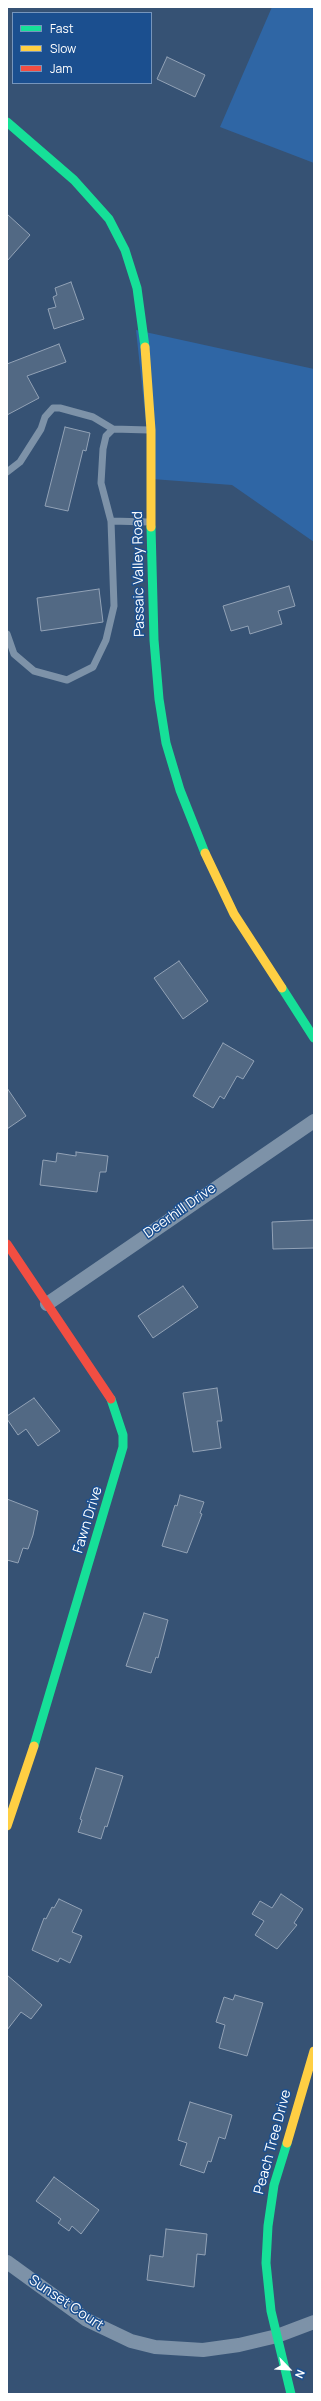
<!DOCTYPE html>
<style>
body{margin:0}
#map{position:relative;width:321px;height:2401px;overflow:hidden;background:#365274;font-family:Manrope,sans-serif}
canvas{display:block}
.frame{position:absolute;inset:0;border:8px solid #fff;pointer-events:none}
.legend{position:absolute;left:12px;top:12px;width:140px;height:72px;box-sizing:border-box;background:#1b4f8f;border:1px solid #7695bc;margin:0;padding:5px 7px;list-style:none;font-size:12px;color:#fff}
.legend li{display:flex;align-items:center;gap:8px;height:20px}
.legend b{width:20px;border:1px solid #7695bc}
.north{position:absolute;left:269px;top:2349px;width:40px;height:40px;-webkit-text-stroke:3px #1b4f8f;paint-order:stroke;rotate:115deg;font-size:11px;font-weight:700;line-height:16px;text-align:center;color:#fff}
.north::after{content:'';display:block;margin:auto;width:14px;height:18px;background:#fff;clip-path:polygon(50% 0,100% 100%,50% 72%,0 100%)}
</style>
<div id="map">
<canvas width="321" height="2401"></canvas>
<div class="frame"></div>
<ul class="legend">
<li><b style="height:5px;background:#16e098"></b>Fast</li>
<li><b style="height:5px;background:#ffcf43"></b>Slow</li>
<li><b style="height:5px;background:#f24e42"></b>Jam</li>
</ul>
<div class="north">N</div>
</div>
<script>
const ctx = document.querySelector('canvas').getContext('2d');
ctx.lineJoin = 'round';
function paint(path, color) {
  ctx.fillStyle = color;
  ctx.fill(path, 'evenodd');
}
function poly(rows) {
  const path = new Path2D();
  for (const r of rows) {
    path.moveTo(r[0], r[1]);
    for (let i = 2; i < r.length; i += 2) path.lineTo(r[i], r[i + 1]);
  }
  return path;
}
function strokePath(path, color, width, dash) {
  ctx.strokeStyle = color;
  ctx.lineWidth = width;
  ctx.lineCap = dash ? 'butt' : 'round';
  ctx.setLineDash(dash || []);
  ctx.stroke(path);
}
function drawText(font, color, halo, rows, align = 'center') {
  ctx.font = font + ' Manrope,sans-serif';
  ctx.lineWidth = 3;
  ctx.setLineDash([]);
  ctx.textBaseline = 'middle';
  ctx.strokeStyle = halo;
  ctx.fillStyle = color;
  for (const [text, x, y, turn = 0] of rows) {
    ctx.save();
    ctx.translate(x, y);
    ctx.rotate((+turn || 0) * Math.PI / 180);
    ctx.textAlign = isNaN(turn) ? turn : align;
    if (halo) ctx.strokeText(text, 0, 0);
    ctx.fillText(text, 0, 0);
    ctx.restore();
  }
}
const green = poly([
 [272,7,314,7,314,163,220,127],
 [136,330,314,369,314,542,232,485,152,479]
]);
const building = poly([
 [167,57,205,75,195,97,157,79,167,57],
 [7,214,30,235,7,261,7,214],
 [71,282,84,319,54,329,48,309,56,307,53,297,57,295,55,288,71,282],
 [59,344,66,362,27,376,39,398,7,415,7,364,59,344],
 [65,427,90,433,86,451,83,450,68,511,45,506,65,427],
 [289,586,295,606,278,611,282,624,250,634,248,626,231,631,223,606,289,586],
 [99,589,103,622,41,631,37,598,99,589],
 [179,961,208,1001,183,1019,154,978,179,961],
 [223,1043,254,1061,243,1079,237,1076,224,1099,220,1096,213,1108,193,1096,223,1043],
 [7,1088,26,1116,7,1129,7,1088],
 [76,1152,108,1156,106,1172,100,1172,97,1192,40,1185,43,1160,56,1162,57,1153,76,1156,76,1152],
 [314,1220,314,1248,273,1249,272,1222,314,1220],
 [183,1286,198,1307,153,1338,138,1316,183,1286],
 [217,1388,222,1421,217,1421,221,1448,193,1452,183,1393,217,1388],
 [34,1398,60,1431,38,1446,26,1429,18,1435,7,1419,7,1416,34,1398],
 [180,1495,204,1502,200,1513,202,1514,187,1553,162,1546,175,1505,177,1506,180,1495],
 [7,1499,38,1511,33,1535,28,1549,23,1548,18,1563,7,1560,7,1499],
 [144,1613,168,1620,158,1658,156,1657,151,1673,126,1666,144,1613],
 [96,1768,123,1776,107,1827,105,1826,101,1839,78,1832,82,1820,80,1819,96,1768],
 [281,1894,303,1909,294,1923,297,1925,277,1949,255,1935,264,1921,252,1914,260,1901,272,1908,281,1894],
 [59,1899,82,1910,72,1932,82,1936,70,1963,60,1958,58,1962,32,1950,44,1918,46,1919,52,1907,54,1908,59,1899],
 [7,1975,42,2005,31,2019,21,2012,7,2030,7,1975],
 [235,1995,263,2003,247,2056,219,2048,225,2025,216,2022,224,1997,233,2000,235,1995],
 [190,2102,232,2115,225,2139,219,2137,211,2162,208,2161,204,2173,180,2165,187,2143,178,2140,190,2102],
 [54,2177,99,2210,81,2234,72,2226,69,2231,58,2223,61,2219,36,2201,54,2177],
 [166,2229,207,2234,205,2255,197,2254,194,2287,147,2280,150,2255,163,2257,166,2229]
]);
const lane = poly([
 [7,472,20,462,41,429,45,417,53,408,60,408,93,417,113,429],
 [149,522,111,521,101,483,103,449,106,436,113,429,149,430],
 [7,634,14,654,34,671,67,680,93,667,106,640,114,606,111,521]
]);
const street = poly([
 [47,1304,314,1121],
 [7,2262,87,2320,131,2341,155,2347,203,2350,239,2345,277,2336,314,2322]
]);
const fast = poly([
 [7,122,74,180,109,219,125,250,137,288,145,347],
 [151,527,154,640,159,699,166,743,180,790,205,853],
 [282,988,314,1038],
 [34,1746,123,1447,123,1435,111,1399],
 [287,2143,274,2185,268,2226,266,2263,271,2311,291,2394]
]);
const slow = poly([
 [145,347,151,430,151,527],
 [205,853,234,914,282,988],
 [7,1826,34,1746],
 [287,2143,314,2051]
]);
const jam = poly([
 [7,1244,111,1399]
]);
const streetNames = [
 ["Passaic Valley Road",139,574,-91],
 ["Deerhill Drive",180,1211,-35],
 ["Fawn Drive",88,1520,-73],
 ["Peach Tree Drive",273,2142,-75],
 ["Sunset Court",66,2303,34]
];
paint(green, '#2f66a5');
paint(building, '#526984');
strokePath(building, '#92a2b6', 1);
strokePath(lane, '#7d92a8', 7);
strokePath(street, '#7d92a8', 14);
strokePath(fast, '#16e098', 9);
strokePath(slow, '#ffcf43', 9);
strokePath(jam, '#f24e42', 9);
drawText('14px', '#fff', '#1b4f8f', streetNames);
</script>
